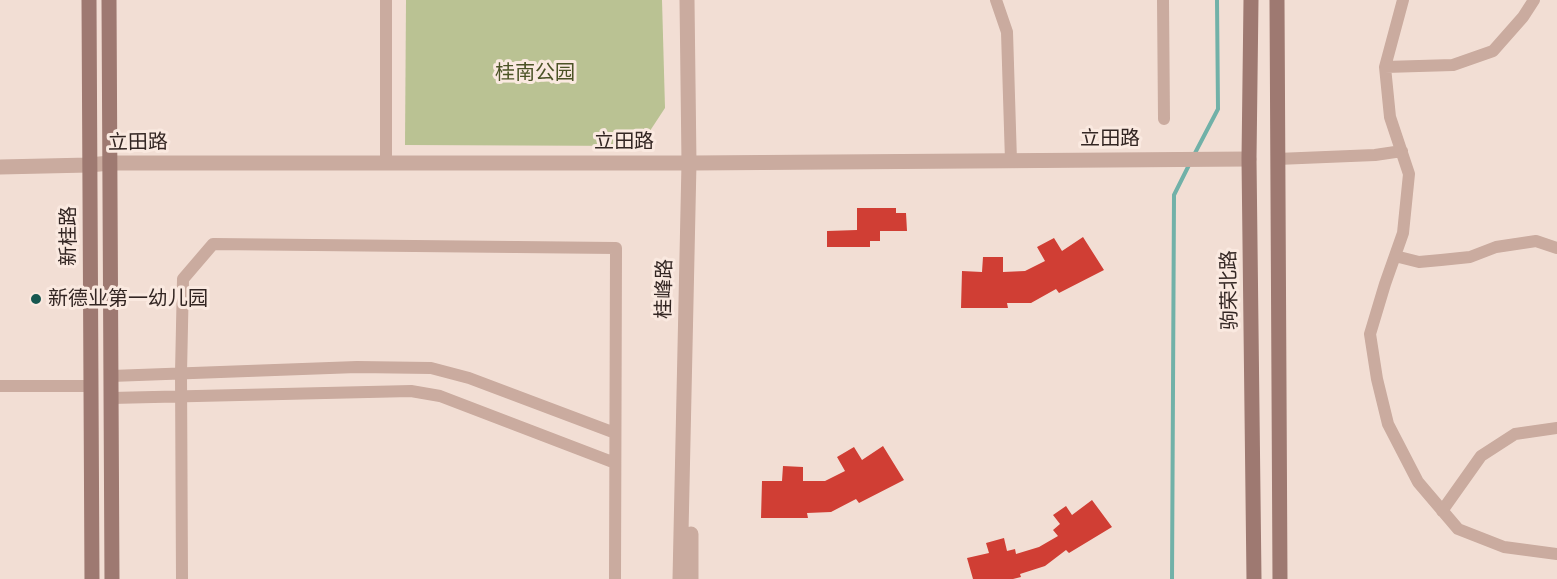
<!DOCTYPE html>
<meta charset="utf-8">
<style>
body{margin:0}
canvas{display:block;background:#f2ded4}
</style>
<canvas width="1557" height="579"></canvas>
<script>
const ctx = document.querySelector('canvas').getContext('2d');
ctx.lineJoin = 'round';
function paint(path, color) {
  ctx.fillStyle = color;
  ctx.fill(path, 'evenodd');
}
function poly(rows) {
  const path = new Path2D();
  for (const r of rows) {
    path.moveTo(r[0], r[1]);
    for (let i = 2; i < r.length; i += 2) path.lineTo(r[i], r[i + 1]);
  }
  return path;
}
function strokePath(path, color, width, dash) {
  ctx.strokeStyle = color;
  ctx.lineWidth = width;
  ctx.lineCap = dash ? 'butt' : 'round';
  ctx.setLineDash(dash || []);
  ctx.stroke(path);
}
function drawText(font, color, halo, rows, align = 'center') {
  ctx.font = font + ' "Fira Sans","Noto Sans SC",sans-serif';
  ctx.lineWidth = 6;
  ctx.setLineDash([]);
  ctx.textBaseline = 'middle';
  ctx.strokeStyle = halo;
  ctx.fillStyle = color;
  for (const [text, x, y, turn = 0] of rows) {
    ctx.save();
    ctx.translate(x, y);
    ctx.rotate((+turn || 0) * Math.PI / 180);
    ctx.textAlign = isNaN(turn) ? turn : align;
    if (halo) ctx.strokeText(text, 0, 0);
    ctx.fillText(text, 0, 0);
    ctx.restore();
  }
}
const green = poly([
 [406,0,662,0,665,108,640,146,405,145]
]);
const stream = poly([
 [1194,155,1218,109,1217,0],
 [1172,579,1174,195,1189,165]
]);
const building = poly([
 [857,208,896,208,896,213,906,213,907,231,880,231,880,241,870,241,870,247,827,247,827,231,857,230],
 [1083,237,1104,270,1059,293,1056,289,1031,303,1007,303,1008,308,961,308,962,271,982,272,983,257,1003,257,1003,272,1025,271,1045,261,1037,247,1054,238,1062,251],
 [883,446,904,480,859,503,856,499,831,512,807,513,808,518,761,518,762,481,782,481,783,466,803,467,803,481,825,481,845,471,837,457,854,447,862,460],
 [1092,500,1112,527,1069,553,1066,550,1045,566,1020,574,1021,577,1013,579,973,579,967,558,989,553,986,543,1004,538,1007,551,1015,549,1016,554,1039,547,1058,536,1053,530,1060,524,1053,515,1066,506,1072,515]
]);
const minor = poly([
 [996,0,1007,32,1011,161],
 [1163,0,1164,119],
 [1403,0,1385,67,1390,117,1409,174,1403,233,1385,284,1370,334,1377,379,1388,424,1418,482,1458,529,1504,547,1557,554],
 [1385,67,1453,65,1493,51,1523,17,1534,0],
 [1277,159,1375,155,1402,151],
 [386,164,386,0],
 [1395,256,1419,262,1441,260,1470,257,1496,247,1536,241,1557,248],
 [111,376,357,367,431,368,469,378,615,433],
 [0,386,91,386],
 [111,398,411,391,440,396,615,463],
 [1442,511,1481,456,1515,434,1557,428],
 [182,579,181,373,183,279,213,244,616,248,615,579]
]);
const tertiary = poly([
 [0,167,89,165,110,163,693,163,1249,159],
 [680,579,689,163,687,0],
 [691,579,691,534]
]);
const secondary = poly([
 [89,0,92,579],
 [109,0,112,579],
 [1251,0,1249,159,1254,579],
 [1277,0,1280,579]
]);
const markers = [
 [36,299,6,"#175750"]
];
const parkNames = [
 ["桂南公园",535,73]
];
const streetNames = [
 ["立田路",1110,139],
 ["立田路",624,142],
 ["立田路",138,143,-1],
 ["新桂路",69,236,-90],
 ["桂峰路",665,289,-89],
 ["驹荣北路",1230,290,-91]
];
const poiNames = [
 ["新德业第一幼儿园",48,299]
];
paint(green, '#bac293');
strokePath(stream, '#71b1a8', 4);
paint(building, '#d03e34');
strokePath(minor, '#caab9f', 12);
strokePath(tertiary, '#caab9f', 15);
strokePath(secondary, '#9e7971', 15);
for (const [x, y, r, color] of markers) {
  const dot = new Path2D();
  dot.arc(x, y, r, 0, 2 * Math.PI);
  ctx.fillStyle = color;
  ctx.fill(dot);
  strokePath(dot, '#fae9e0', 2);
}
drawText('20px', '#4b5326', '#fae9e0', parkNames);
drawText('20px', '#332623', '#fae9e0', streetNames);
drawText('20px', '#332623', '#fae9e0', poiNames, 'left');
</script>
